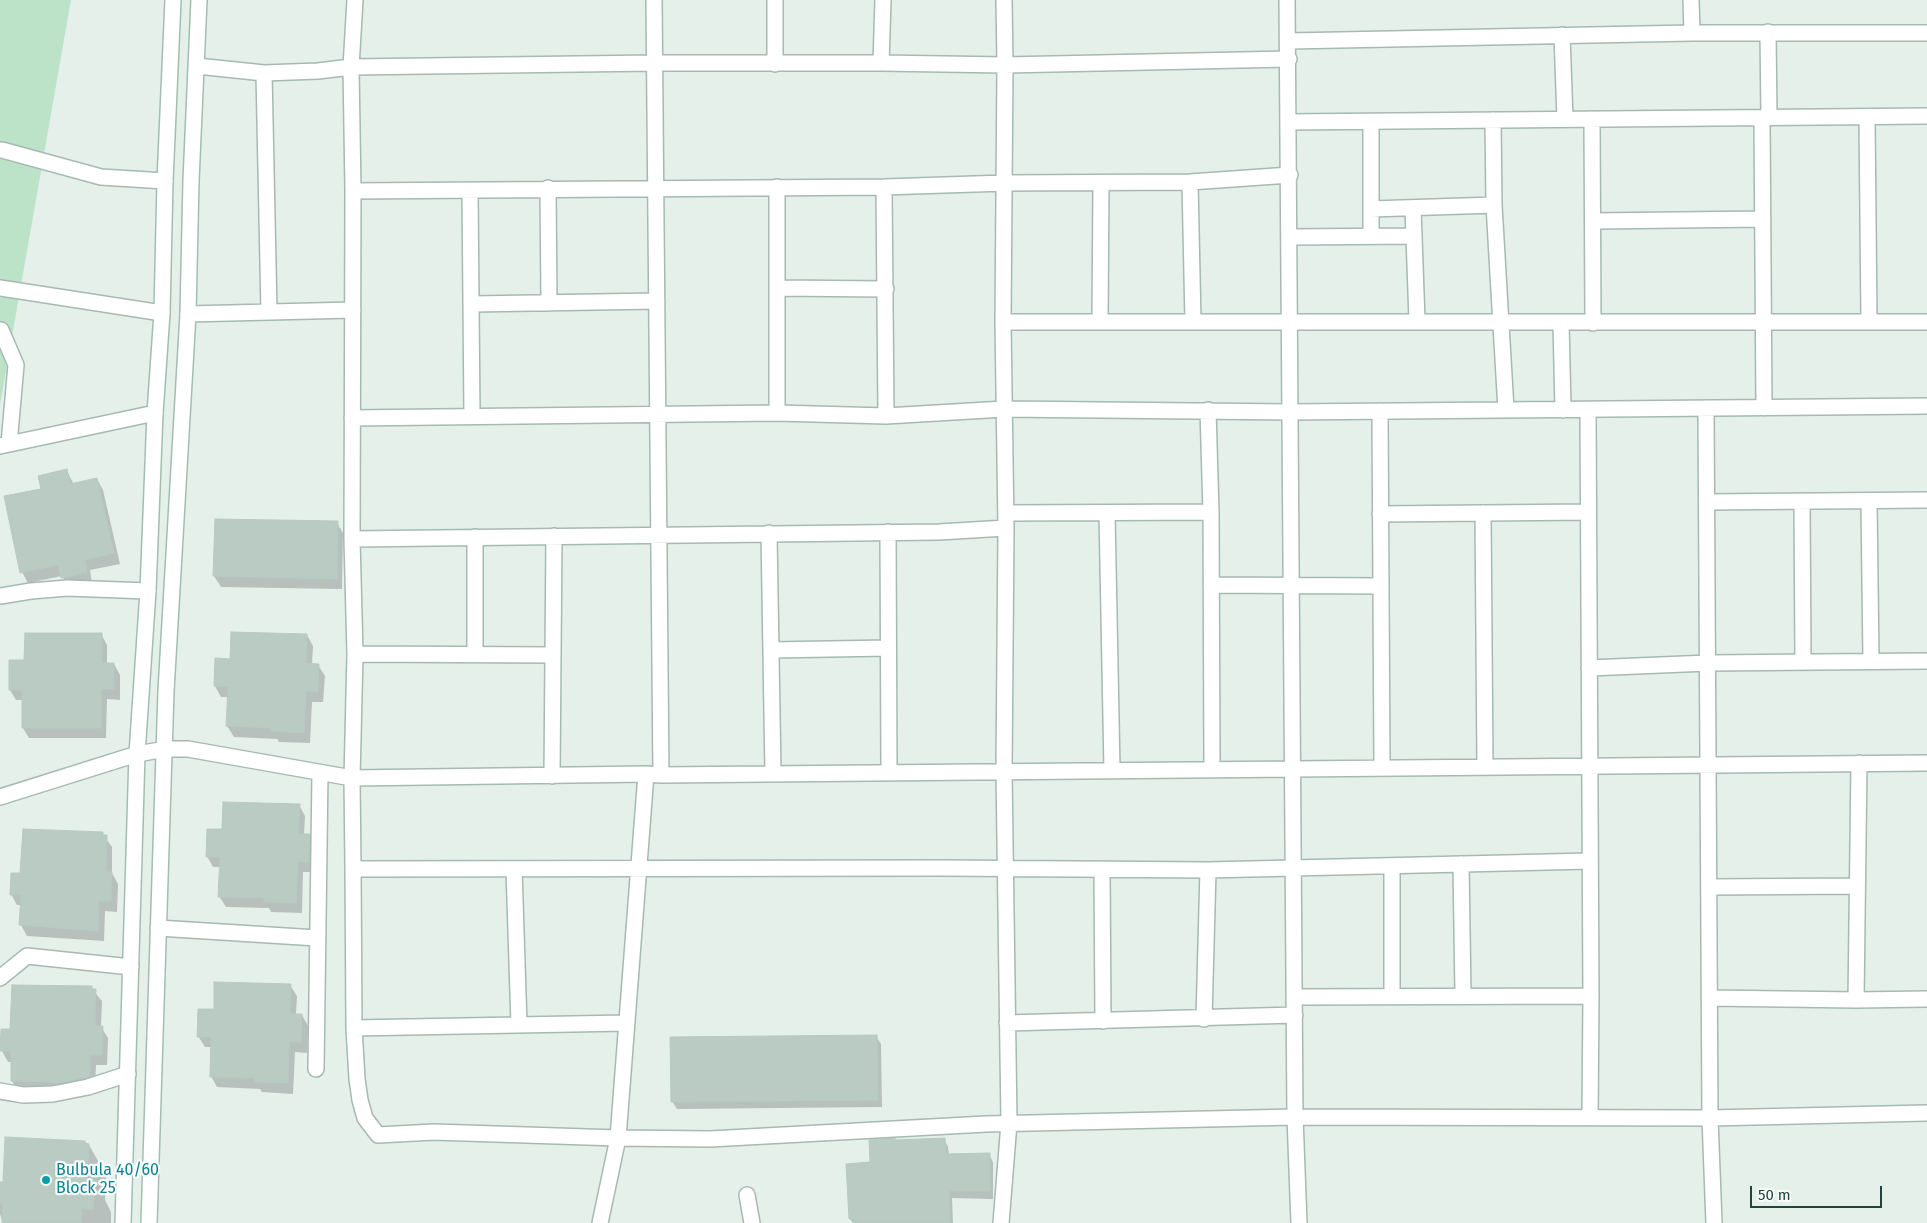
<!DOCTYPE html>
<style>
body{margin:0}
#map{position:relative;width:1927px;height:1223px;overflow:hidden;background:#e5f0eb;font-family:"Fira Sans",sans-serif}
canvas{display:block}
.scale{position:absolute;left:1750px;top:1186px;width:132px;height:22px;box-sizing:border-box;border:2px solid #21443b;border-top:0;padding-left:6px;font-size:15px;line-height:18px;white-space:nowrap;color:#21443b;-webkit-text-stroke:4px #f6fbf9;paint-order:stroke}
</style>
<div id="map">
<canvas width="1927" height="1223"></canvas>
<div class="scale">50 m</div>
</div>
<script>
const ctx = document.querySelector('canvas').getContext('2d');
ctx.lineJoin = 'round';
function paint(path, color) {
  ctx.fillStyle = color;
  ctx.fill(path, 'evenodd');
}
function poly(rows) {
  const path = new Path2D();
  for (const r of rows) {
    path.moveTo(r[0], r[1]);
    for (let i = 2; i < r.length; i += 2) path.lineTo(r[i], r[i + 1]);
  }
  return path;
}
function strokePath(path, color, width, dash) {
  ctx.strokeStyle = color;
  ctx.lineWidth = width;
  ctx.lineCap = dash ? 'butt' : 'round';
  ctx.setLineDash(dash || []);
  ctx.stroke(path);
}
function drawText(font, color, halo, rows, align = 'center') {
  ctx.font = font + ' "Fira Sans",sans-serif';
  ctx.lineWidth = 4.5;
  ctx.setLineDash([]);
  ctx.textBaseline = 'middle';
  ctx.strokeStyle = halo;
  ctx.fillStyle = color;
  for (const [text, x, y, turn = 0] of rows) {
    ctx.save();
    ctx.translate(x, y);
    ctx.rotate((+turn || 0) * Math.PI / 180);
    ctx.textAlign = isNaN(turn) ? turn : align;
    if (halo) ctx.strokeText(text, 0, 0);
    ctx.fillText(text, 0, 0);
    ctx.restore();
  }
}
const green = poly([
 [0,0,71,0,0,405]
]);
const shadow = poly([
 [67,471,74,485,97,479,103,490,120,564,90,570,92,583,69,588,62,576,28,583,22,572,42,489],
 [337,523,343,533,342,589,221,587,214,576],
 [101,634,107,645,107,664,114,664,120,675,120,700,107,699,106,738,29,738,23,728,23,700,16,700,10,690,25,662],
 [307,635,313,646,312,665,318,665,325,676,323,702,312,702,310,743,279,742,277,739,234,737,227,726,228,697,221,697,215,686,231,660],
 [299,805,305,816,304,835,309,835,315,846,315,872,303,872,302,913,271,912,269,908,226,907,219,896,221,867,213,867,207,856,223,830],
 [104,836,112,847,112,873,118,884,117,912,105,911,104,941,27,936,21,925,22,905,17,905,11,894,21,875],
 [290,985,297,996,296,1015,302,1015,308,1026,307,1053,295,1052,293,1094,262,1092,260,1089,217,1087,211,1076,212,1047,205,1047,198,1036,215,1011],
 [91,988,102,1001,101,1027,108,1038,107,1065,96,1065,95,1087,18,1092,12,1081,12,1062,8,1062,2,1051,12,1031],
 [876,1036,881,1044,882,1107,677,1109,672,1101],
 [944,1139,948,1147,949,1155,989,1154,993,1162,993,1199,952,1198,953,1223,853,1223,850,1219,847,1165,871,1164],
 [85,1142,89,1145,106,1175,105,1200,111,1212,111,1223,3,1223,0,1214,0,1183,4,1183]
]);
const building = poly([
 [67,469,70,484,97,478,114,553,85,560,87,572,61,578,58,565,20,573,4,496,41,489,38,476,67,469],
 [215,519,338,521,337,579,213,576,215,519],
 [231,632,307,634,306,663,319,664,318,692,306,691,304,733,271,731,271,728,226,726,228,687,214,686,215,658,230,659,231,632],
 [25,633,102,633,102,663,114,663,114,689,101,689,101,728,22,728,22,690,9,690,9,660,24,660,25,633],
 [223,802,300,804,298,834,310,834,309,862,298,862,296,903,264,902,264,898,218,897,220,857,206,857,207,829,222,829,223,802],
 [23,829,103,832,103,835,107,835,106,872,112,872,111,901,99,901,98,931,19,925,21,895,10,895,11,873,20,873,23,829],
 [214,982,291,984,290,1014,302,1014,301,1042,289,1042,288,1083,255,1082,255,1078,210,1077,211,1037,197,1037,198,1009,214,1009,214,982],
 [12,985,92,986,92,989,96,989,95,1026,103,1026,102,1055,90,1055,90,1077,54,1084,54,1082,11,1081,11,1051,0,1051,1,1029,10,1029,12,985],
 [877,1035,878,1100,671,1102,670,1037,877,1035],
 [5,1137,85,1141,85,1143,89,1144,87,1180,95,1180,93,1209,82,1209,81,1223,2,1223,3,1203,0,1203,0,1182,3,1182,5,1137],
 [895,1138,895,1140,945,1138,946,1154,990,1153,990,1191,949,1191,950,1223,854,1223,854,1219,849,1219,846,1164,870,1162,869,1140,895,1138]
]);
const street = poly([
 [1287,0,1295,1117,1299,1223],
 [1691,0,1692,33],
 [1768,32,1769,117],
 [1562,35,1565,119],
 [1289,41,1692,33,1927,33],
 [881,63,883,0],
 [775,64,775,0],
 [197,66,264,73,318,71,351,67,355,0],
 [264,73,269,312],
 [1867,117,1869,321],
 [1762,118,1764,408],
 [1592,119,1593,323],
 [1493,120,1494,205,1506,410],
 [1371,121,1371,236],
 [1289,122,1927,116],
 [2,150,101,177,165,181],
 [1190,182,1193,322],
 [884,187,886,416],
 [548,188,549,303],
 [353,191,884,187,1005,183,1190,182,1290,175],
 [470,191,472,415],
 [1413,208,1417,321],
 [1371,209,1494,205],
 [1593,221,1763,219],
 [1290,237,1414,236],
 [0,288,162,313],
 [778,288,886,289],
 [472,304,657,301],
 [188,314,353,310],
 [1003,322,1927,322],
 [1100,322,1101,183],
 [1561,322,1563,410],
 [1,330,16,365,9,444],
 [1706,408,1710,1118,1714,1223],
 [1208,410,1211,512,1212,769],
 [1588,410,1591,996,1590,1117],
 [1380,411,1382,768],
 [777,413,777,187],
 [352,418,777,413,886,416,1004,409,1291,412,1927,406],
 [0,446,155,413],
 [1869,501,1871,661],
 [1707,502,1927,500],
 [1802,502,1803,662],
 [1006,513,1211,512],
 [1107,513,1112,770],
 [1483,513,1485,767],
 [1380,514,1588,512],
 [888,532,889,772],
 [769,533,773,774],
 [352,539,939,532,1006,528],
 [1211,585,1381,586],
 [0,596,31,591,67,588,148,591],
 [771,650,888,648],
 [355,654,553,655],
 [475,654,475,537],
 [1589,668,1708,663,1927,661],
 [646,774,352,778,353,869,942,868,1208,870,1590,861],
 [661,775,1927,763],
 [552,776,554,536],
 [0,797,137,754,166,749,188,749,352,778,355,654,352,539,353,191,351,67,654,63,881,63,1005,65,1289,59],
 [1461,864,1463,996],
 [1392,866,1392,997],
 [353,869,354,1028,357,1079,360,1100,365,1118,378,1135,434,1132,618,1138,710,1139,986,1124,1295,1117,1710,1118,1927,1113],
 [514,869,519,1025],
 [1102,869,1103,1021],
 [1709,887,1857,886],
 [158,928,317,938],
 [0,978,27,956,131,967],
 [1295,997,1591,996],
 [1710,998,1856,1000,1927,999],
 [1856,1000,1859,763],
 [1204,1019,1208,870],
 [1007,1023,1295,1015],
 [354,1028,626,1023],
 [316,1069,320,773],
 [0,1091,23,1095,53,1094,88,1087,128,1074],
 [747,1195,752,1223],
 [600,1223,618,1138,646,774,661,775,654,0],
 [1001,1223,1009,1123,1004,771,1006,528,1003,322,1005,65,1004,0]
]);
const secondary = poly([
 [123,1223,137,754,148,591,155,413,162,313,165,181,173,0],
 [149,1223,166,691,188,314,191,181,199,0]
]);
const markers = [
 [46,1180,5,"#0f9aa8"]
];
const cultureNames = [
 ["Bulbula 40/60",56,1171],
 ["Block 25",56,1189]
];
paint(green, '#bce3c7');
paint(shadow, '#0003');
paint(building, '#bacbc4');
strokePath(building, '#b6cac2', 1);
strokePath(street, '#a6b9b3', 18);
strokePath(secondary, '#a2bdb4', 18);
strokePath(street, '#fff', 15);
strokePath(secondary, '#fff', 15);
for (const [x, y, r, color] of markers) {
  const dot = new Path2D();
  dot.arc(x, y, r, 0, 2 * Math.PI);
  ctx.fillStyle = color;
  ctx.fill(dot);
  strokePath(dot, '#f6fbf9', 2);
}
drawText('16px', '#0d838f', '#f6fbf9', cultureNames, 'left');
</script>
